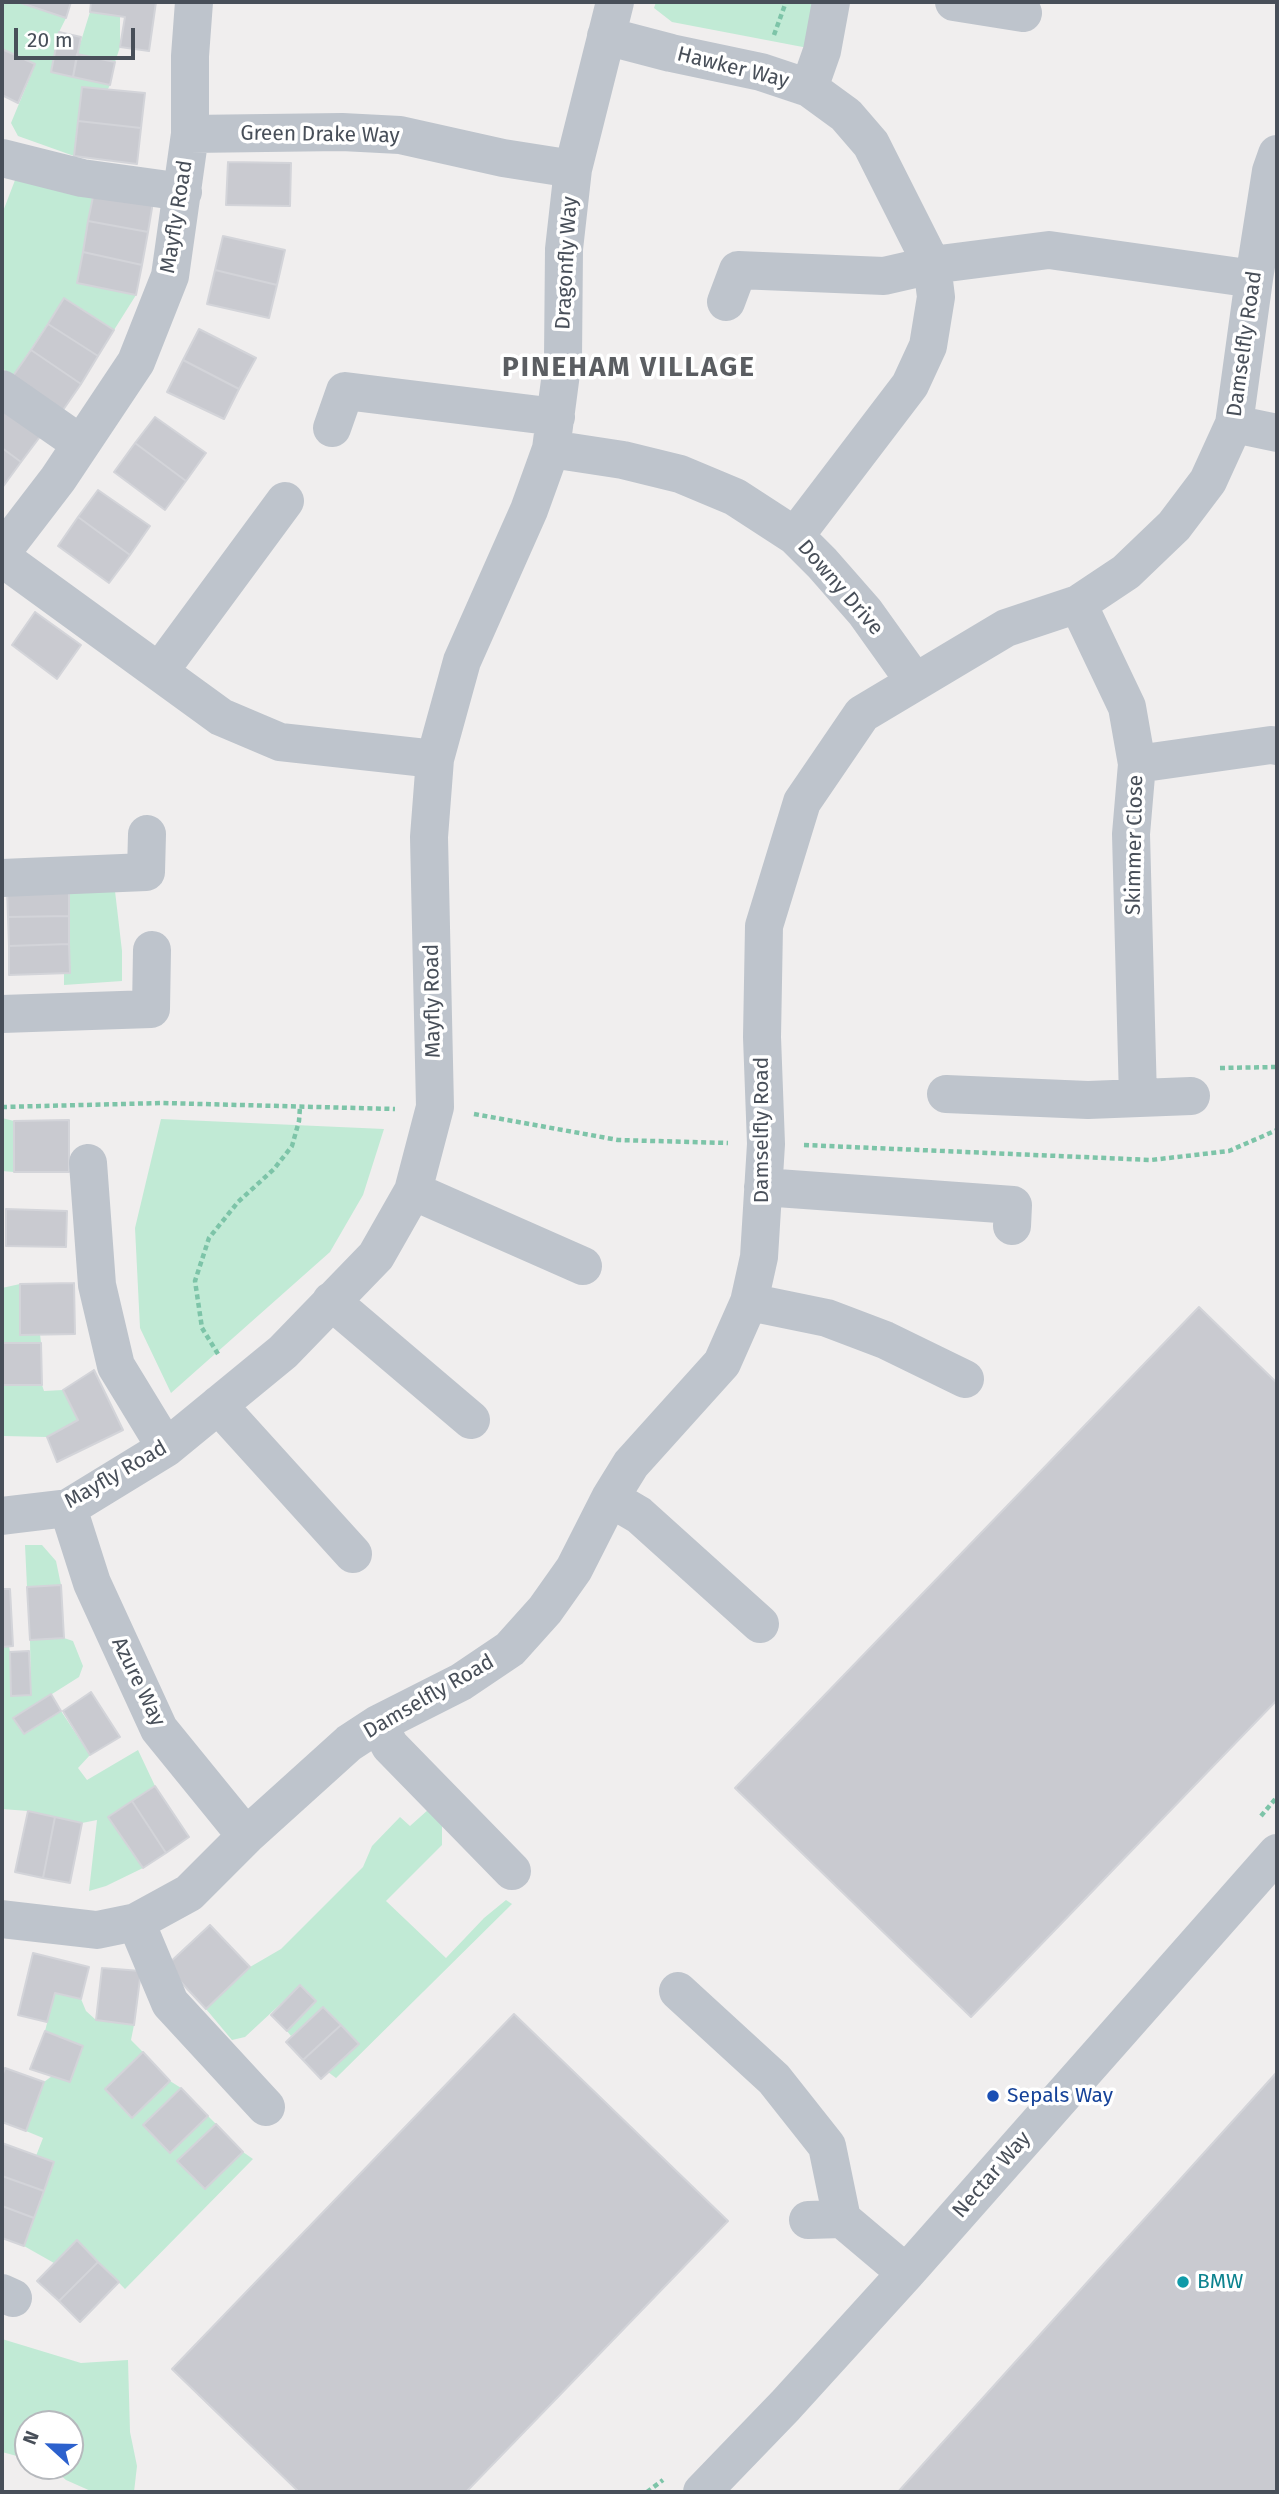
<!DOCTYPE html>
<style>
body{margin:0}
#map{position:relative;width:1279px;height:2494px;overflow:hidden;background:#f0eeee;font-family:"Fira Sans",sans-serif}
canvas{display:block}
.frame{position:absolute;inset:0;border:4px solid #484f59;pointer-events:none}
.north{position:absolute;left:14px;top:2410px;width:70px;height:70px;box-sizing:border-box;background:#fff;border:2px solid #b6b9bd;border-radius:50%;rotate:292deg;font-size:19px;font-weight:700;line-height:28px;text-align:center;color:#484f59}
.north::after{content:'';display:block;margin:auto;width:24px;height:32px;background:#2c61cd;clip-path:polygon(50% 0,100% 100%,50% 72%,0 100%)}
.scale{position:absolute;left:14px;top:28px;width:121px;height:32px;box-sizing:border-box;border:4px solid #484f59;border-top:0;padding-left:9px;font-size:21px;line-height:24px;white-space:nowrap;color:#484f59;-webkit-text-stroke:5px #fff;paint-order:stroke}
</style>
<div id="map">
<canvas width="1279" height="2494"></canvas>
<div class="frame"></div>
<div class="north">N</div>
<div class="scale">20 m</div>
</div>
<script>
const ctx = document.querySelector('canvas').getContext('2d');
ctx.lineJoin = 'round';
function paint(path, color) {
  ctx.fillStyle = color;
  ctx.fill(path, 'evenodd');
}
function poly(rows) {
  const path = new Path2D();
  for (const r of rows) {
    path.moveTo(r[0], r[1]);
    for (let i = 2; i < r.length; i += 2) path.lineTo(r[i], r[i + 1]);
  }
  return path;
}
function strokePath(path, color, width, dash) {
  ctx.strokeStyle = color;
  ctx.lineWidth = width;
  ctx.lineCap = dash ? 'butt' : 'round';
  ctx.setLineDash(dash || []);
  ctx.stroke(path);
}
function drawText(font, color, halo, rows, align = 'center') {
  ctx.font = font + ' "Fira Sans",sans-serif';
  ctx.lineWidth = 7;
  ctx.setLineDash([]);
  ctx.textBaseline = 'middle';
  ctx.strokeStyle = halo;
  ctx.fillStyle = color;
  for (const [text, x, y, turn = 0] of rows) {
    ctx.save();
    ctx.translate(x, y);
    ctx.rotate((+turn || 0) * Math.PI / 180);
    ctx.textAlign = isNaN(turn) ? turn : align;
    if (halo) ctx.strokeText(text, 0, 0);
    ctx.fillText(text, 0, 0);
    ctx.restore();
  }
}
const green = poly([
 [2,2,18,2,66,18,59,32,51,72,110,85,74,156,18,136,11,123,35,65,2,49],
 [656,2,816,2,808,48,672,22,654,8],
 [90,12,120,16,120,47,115,62,77,54],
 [17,175,94,192,77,283,136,295,114,330,64,299,13,376,2,368,2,214],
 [69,889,115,891,122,951,122,981,64,985,64,974,70,973],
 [2,1118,14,1121,14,1172,2,1171],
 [161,1119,384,1129,363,1195,330,1252,171,1393,140,1328,135,1228],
 [20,1284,20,1335,40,1334,41,1343,2,1343,2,1288],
 [4,1385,42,1385,44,1391,63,1390,78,1420,47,1437,4,1436],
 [25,1545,42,1545,56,1561,61,1585,27,1587],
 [64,1638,73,1641,83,1666,79,1677,14,1718,24,1734,61,1711,90,1755,78,1768,87,1780,138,1750,155,1786,109,1817,143,1868,106,1886,89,1891,97,1820,82,1823,28,1811,2,1809,2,1647,9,1646,10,1652,11,1695,31,1695,30,1640],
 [429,1809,442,1821,442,1845,386,1901,446,1958,484,1918,506,1900,512,1904,336,2078,328,2072,358,2044,324,2007,291,2036,287,2031,316,2001,301,1985,245,2037,232,2040,206,2009,250,1967,281,1949,363,1867,372,1846,400,1817,410,1826],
 [55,1993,81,1999,86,2011,96,2020,134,2025,131,2040,143,2052,105,2089,131,2118,170,2081,181,2088,143,2125,170,2153,208,2116,216,2124,178,2161,204,2189,243,2152,253,2159,125,2289,77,2240,54,2263,24,2246,54,2163,36,2156,43,2138,26,2131,44,2082,52,2076,70,2082,83,2047,45,2031],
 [2,2339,81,2363,128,2360,130,2432,137,2466,134,2492,93,2492,66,2480,50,2466,70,2466,70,2424,28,2424,28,2459,2,2452]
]);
const building = poly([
 [18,2,71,2,66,18,18,2],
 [91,2,156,2,149,51,120,47,125,17,90,12,91,2],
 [59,32,81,37,73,77,51,72,59,32],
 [2,49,35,64,18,103,2,95,2,49],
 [77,54,115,62,110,85,73,77,77,54],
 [82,87,145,93,141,128,78,121,82,87],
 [78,121,141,128,137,164,74,156,78,121],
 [228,162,291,163,290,206,226,205,228,162],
 [94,192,153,202,148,232,88,221,94,192],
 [88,221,148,232,142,265,83,252,88,221],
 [223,236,285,250,277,285,215,270,223,236],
 [83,252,142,265,136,295,77,283,83,252],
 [215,270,277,285,269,318,207,304,215,270],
 [64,298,114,330,98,356,48,324,64,298],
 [48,324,98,356,81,384,31,350,48,324],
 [199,329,256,358,239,389,183,360,199,329],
 [31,350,81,384,63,410,13,376,31,350],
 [183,360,239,389,224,419,167,392,183,360],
 [2,406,42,434,21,462,2,448,2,406],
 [155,417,206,453,186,481,135,443,155,417],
 [135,443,186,481,165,510,114,472,135,443],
 [2,448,21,462,2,488,2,448],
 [98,490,150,526,130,555,78,517,98,490],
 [78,517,130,555,109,583,58,546,78,517],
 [35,612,81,645,57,679,12,645,35,612],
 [69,889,69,916,8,917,7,890,69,889],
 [69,916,69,944,9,946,8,917,69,916],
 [69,944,70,973,9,975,9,946,69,944],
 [69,1120,69,1172,14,1172,14,1121,69,1120],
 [6,1209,67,1211,66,1247,6,1246,6,1209],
 [74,1283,75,1334,20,1335,20,1284,74,1283],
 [1199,1307,1277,1383,1277,1700,971,2017,735,1788,1199,1307],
 [2,1343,41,1343,42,1385,2,1385,2,1343],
 [94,1370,123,1430,57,1462,47,1437,78,1420,63,1390,94,1370],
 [61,1585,64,1638,30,1640,27,1587,61,1585],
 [2,1589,10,1589,13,1646,2,1647,2,1589],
 [29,1651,31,1695,11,1696,10,1652,29,1651],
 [91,1692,120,1737,90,1755,63,1711,91,1692],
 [51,1694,61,1711,24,1734,13,1718,51,1694],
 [155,1786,189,1837,166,1853,132,1801,155,1786],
 [132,1801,166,1853,143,1868,108,1817,132,1801],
 [28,1811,55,1817,43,1878,15,1872,28,1811],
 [55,1817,82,1823,70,1883,43,1878,55,1817],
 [210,1925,250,1967,206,2009,166,1966,210,1925],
 [33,1953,89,1967,81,1999,55,1993,47,2022,18,2015,33,1953],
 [102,1968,141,1971,134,2025,96,2020,102,1968],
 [300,1985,316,2001,287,2031,271,2015,300,1985],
 [323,2007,341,2025,303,2060,286,2042,323,2007],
 [514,2014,728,2221,466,2492,299,2492,172,2369,514,2014],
 [341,2025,359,2044,321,2079,303,2060,341,2025],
 [45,2031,83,2046,70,2082,30,2069,45,2031],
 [143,2052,170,2081,132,2118,105,2089,143,2052],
 [5,2068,44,2082,26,2131,2,2122,2,2077,5,2068],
 [1277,2072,1277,2492,898,2492,1277,2072],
 [181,2088,208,2116,170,2153,143,2125,181,2088],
 [216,2124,243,2152,205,2189,177,2161,216,2124],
 [2,2143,54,2162,44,2191,2,2176,2,2143],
 [2,2176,44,2191,34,2218,2,2206,2,2176],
 [2,2206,34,2218,24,2246,2,2238,2,2206],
 [77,2240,98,2262,59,2301,37,2281,77,2240],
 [98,2262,119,2282,80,2322,59,2301,98,2262]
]);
const path = poly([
 [774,35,786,2],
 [1220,1068,1277,1067],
 [2,1107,163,1103,395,1109],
 [474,1114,618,1140,728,1143],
 [804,1145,1151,1160,1229,1151,1277,1130],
 [218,1354,202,1328,195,1281,209,1238,238,1202,274,1169,292,1146,299,1121,300,1107],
 [1261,1816,1277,1797],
 [647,2492,663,2480]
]);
const minor = poly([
 [954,2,1023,13],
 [606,36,671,53,761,72,809,88,846,115,871,144,932,265,936,297,928,346,910,385,795,536],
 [809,88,822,51,831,2],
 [190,134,342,132,400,135,503,158,573,169],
 [2,158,82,178,183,192],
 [726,302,738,270,884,276,932,265,1049,250,1254,279],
 [2,389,81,444],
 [1234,424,1277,433],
 [332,428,345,391,556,417],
 [551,449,623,460,680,474,735,497,795,536,822,563,865,612,915,682],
 [2,552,58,479,136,362,170,276,190,134,190,56,194,2],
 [2,558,221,717,280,742,435,759],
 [1078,604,1127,707,1137,764,1131,834,1138,1098],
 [159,672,285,501],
 [1137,764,1271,745,1277,746],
 [2,878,146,872,147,834],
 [2,1014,151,1009,152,950],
 [946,1094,1088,1100,1191,1096],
 [88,1163,97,1285,116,1366,166,1448],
 [763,1187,1013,1205,1012,1226],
 [413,1191,583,1266],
 [331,1301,471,1420],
 [749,1302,827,1318,885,1340,965,1379],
 [218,1405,353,1554],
 [610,1498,639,1515,760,1624],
 [68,1508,92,1583,159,1729,246,1836],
 [2,1516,68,1508,166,1448,283,1352,376,1256,413,1191,435,1107,429,837,435,759,462,661,529,510,551,449,563,358,564,249,573,169,615,2],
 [378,1724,390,1746,512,1871],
 [2,1919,97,1930,136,1922,189,1893,246,1836,349,1743,378,1724,461,1682,510,1649,545,1610,574,1569,610,1498,631,1464,722,1363,749,1302,759,1257,766,1144,762,1037,764,926,802,802,862,714,1006,628,1078,604,1126,572,1174,526,1208,481,1234,424,1254,279,1271,171,1277,154],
 [136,1922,170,2003,266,2107],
 [678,1991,774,2079,827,2146,842,2219,906,2273],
 [808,2220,842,2219],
 [2,2293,13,2298],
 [702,2492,785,2406,906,2273,1277,1853]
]);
const markers = [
 [993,2096,7,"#1a4fb4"],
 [1183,2282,7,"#0f9aa8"]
];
const streetNames = [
 ["Hawker Way",733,68,14],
 ["Green Drake Way",320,135,1],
 ["Mayfly Road",177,217,-81],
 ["Dragonfly Way",567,263,-87],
 ["Damselfly Road",1245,344,-82],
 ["Downy Drive",840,588,49],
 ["Skimmer Close",1135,845,-89],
 ["Mayfly Road",433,1001,-91],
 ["Damselfly Road",762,1130,-90],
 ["Mayfly Road",116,1475,-30],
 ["Azure Way",138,1682,64],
 ["Damselfly Road",429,1697,-30],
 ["Nectar Way",992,2175,-49]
];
const transitNames = [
 ["Sepals Way",1007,2096]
];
const cultureNames = [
 ["BMW",1197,2282]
];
const districtNames = [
 ["PINEHAM VILLAGE",629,368]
];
paint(green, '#c1ead5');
paint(building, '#c9cad0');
strokePath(building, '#d3d4d9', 2);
strokePath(path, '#7dc4a8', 4.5, [5, 3.5]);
strokePath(minor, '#bec4cc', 38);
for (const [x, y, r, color] of markers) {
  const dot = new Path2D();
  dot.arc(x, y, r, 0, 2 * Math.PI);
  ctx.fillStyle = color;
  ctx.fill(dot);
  strokePath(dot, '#fff', 2.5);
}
drawText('21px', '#484f59', '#fff', streetNames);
drawText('21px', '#164399', '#fff', transitNames, 'left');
drawText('21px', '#0d838f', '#fff', cultureNames, 'left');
ctx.letterSpacing = '2px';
drawText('bold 28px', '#5b5e62', '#fff', districtNames);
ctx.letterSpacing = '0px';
</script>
